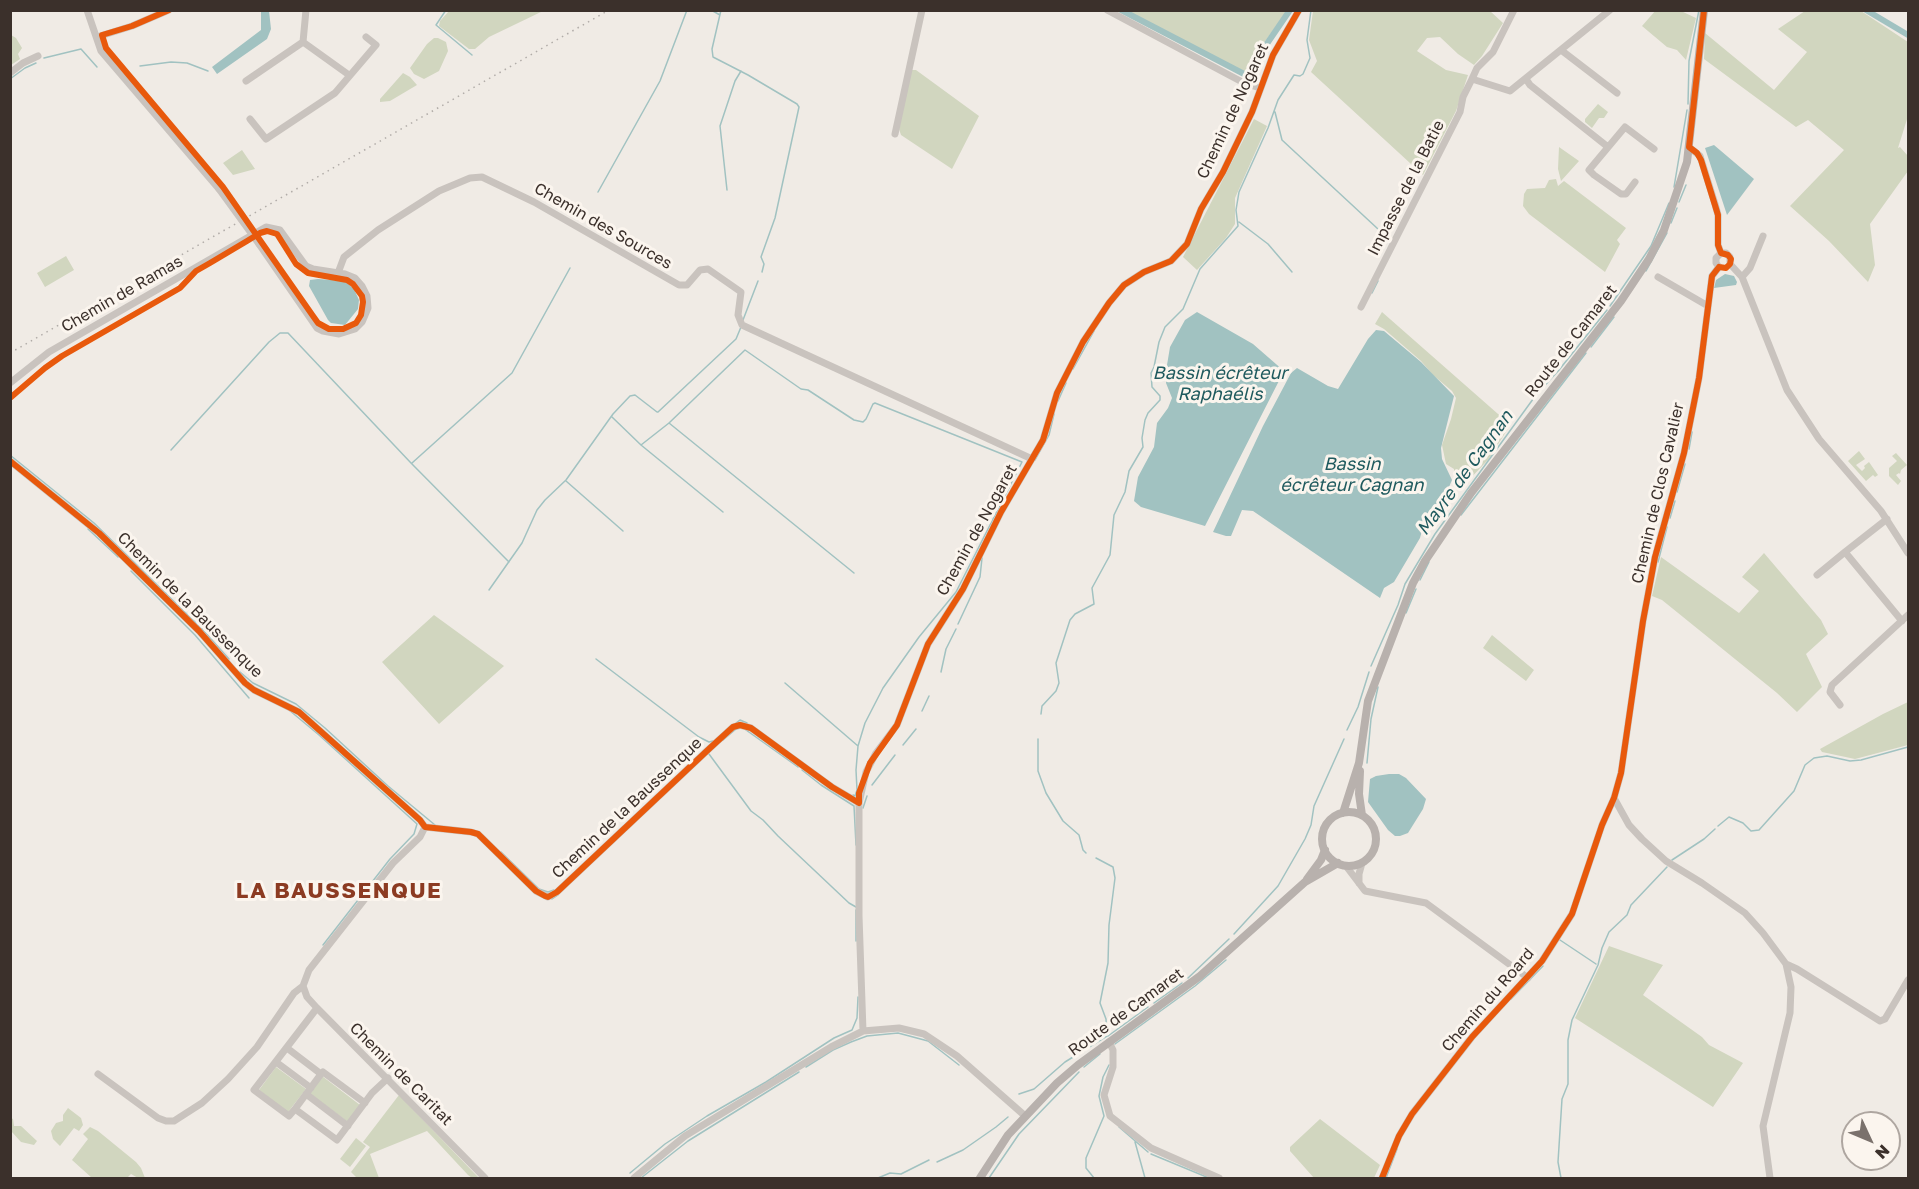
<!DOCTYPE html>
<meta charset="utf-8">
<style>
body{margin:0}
#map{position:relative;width:1919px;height:1189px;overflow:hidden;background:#f0ebe5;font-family:"Golos Text",sans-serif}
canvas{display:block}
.frame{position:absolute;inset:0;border:12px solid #3b302b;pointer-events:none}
.north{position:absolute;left:1841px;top:1111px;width:60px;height:60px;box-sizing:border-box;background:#fbf5ee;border:2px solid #aea6a0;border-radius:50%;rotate:134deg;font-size:16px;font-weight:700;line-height:24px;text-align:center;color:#3b302b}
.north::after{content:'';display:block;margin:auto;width:21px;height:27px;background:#7a716c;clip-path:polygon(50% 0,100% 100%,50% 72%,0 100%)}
</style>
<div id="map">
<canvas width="1919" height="1189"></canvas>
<div class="frame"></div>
<div class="north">N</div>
</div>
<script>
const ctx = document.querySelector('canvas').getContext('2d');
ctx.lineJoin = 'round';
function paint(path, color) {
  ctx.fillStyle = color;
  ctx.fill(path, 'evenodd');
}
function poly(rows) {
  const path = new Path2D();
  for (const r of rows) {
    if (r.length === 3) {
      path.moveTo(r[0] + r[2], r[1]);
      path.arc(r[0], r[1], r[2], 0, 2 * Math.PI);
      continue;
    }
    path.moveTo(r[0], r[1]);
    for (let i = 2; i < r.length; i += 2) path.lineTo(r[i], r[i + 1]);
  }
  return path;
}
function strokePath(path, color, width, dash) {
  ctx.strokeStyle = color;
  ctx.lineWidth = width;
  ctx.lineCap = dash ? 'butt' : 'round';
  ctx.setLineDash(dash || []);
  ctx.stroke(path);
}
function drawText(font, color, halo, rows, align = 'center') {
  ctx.font = font + ' "Golos Text",sans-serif';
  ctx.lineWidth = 6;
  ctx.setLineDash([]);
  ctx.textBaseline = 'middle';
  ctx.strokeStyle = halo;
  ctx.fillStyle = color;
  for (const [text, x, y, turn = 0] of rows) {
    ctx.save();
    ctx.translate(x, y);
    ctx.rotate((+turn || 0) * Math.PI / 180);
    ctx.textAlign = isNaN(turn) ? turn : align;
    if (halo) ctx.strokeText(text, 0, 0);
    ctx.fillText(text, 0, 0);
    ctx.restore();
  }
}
const green = poly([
 [1656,10,1681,11,1696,18,1686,60,1677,50,1667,47,1642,26],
 [449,11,449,10,543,11,489,37,475,49,469,49,439,26,440,21],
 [1125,11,1287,11,1261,47,1253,70,1245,72],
 [1313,11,1490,11,1503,23,1482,56,1474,65,1458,54,1440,37,1427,38,1417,51,1446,70,1468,75,1456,111,1423,175,1311,72,1317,61,1309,40],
 [1805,11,1861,11,1908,42,1908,116,1898,148,1900,147,1908,156,1908,171,1870,224,1875,265,1868,282,1829,241,1790,206,1844,150,1808,120,1796,127,1704,59,1705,33,1774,90,1807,52,1778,29],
 [11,35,16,38,22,48,18,54,20,59,11,65],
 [434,38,438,38,446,42,448,51,439,71,424,79,414,74,410,68,427,44],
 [911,70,916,70,979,116,952,169,901,135,899,129],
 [403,73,410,77,417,85,390,101,380,102,380,99],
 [1598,104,1608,112,1604,118,1599,118,1592,128,1585,122,1585,119],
 [1254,119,1267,126,1235,198,1235,224,1226,238,1197,270,1183,257],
 [1559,147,1579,161,1561,181,1558,169],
 [242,150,255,169,233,175,223,163],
 [1556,179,1558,186,1564,181,1626,228,1617,240,1620,244,1605,272,1529,214,1523,206,1524,194,1527,189,1545,188,1549,180],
 [66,256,74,270,45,287,37,273],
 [1382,312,1506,421,1509,427,1488,460,1461,488,1454,481,1454,469,1446,464,1442,445,1451,419,1456,398,1452,391,1433,375,1421,361,1384,329,1375,324],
 [1859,451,1865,459,1856,465,1862,471,1865,468,1864,466,1869,462,1878,475,1875,477,1873,475,1866,481,1848,461],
 [1896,453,1907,465,1901,470,1900,474,1899,473,1896,475,1901,481,1898,485,1889,476,1889,468,1897,461,1892,456],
 [1764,553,1821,620,1828,634,1806,654,1822,687,1797,712,1777,693,1662,600,1652,596,1661,557,1739,613,1759,591,1742,577],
 [434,615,504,666,439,724,382,662],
 [1492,635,1534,670,1526,681,1483,648],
 [1908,702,1908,745,1855,759,1822,752,1820,749,1883,714],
 [1609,946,1663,965,1643,995,1702,1037,1709,1045,1743,1063,1713,1107,1575,1018],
 [276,1067,306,1089,288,1112,259,1090],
 [322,1076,360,1105,348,1122,309,1093],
 [399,1095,479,1178,472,1178,468,1175,427,1131,370,1154,379,1178,356,1177,351,1172,370,1147,363,1142],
 [68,1108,81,1118,83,1125,79,1131,74,1128,60,1146,53,1139,51,1131,56,1123,63,1121,63,1115],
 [11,1118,13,1119,14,1126,21,1126,37,1141,34,1145,21,1142,11,1131],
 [1320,1119,1380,1165,1374,1178,1314,1178,1290,1151,1290,1147],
 [90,1127,98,1131,136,1162,141,1168,145,1178,138,1178,131,1174,127,1178,92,1178,72,1160,88,1139,83,1134],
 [356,1138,366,1146,350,1167,340,1159]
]);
const water = poly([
 [261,11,269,11,271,29,267,39,217,74,212,67,261,30],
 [1714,145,1754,179,1727,215,1705,148],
 [1725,274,1734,276,1737,282,1736,285,1714,288,1716,280],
 [318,279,345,281,354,289,359,300,358,309,345,325,331,323,328,320,309,286,310,280],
 [1197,312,1253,344,1284,371,1205,526,1141,507,1134,501,1138,477,1154,447,1157,423,1168,408,1172,398,1166,383,1167,365,1170,347,1185,320],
 [1376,330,1384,331,1421,362,1454,396,1441,448,1442,459,1452,480,1446,494,1424,523,1420,538,1394,582,1384,588,1380,598,1253,511,1242,510,1231,536,1226,536,1213,532,1263,426,1291,373,1297,368,1328,386,1338,389,1368,339],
 [1389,774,1399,774,1406,778,1426,799,1423,809,1408,833,1400,836,1395,836,1388,830,1368,802,1370,779,1376,776]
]);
const stream = poly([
 [446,10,436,25,472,55],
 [711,10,720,15],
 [721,10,712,49,713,57,748,75,797,104,799,107,775,218,761,257,764,264,762,272],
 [44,58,81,49,97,67],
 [140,66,171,62,187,63,208,71],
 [10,79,25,68,36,63],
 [1688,104,1689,61,1699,10],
 [1275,112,1282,140,1392,242],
 [1674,187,1687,110],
 [727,190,720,126,735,81,741,71],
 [598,192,660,81,687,10],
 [1679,202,1686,185],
 [1239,222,1268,244,1292,272],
 [1671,223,1677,208],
 [1646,271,1667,233],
 [1372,293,1378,281],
 [1610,306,1651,246,1669,203],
 [743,320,758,281],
 [1591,347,1614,317],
 [1073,369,1094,331],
 [1058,401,1066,383],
 [612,417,641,445,723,512],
 [669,423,854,573],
 [641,445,669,423,745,350,801,389,808,390,854,420,863,422,866,419,873,404,875,403,1022,462,956,592,919,637,883,688,865,723,858,746],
 [1689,449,1692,432],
 [171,450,269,342,280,333,288,333,411,463,509,562],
 [10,455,94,523,203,630,229,659],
 [1035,460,1049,435,1054,414],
 [412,463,512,373,570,268],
 [566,481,623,531],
 [1677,492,1685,464],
 [1461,515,1586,353],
 [1670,518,1675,501],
 [88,529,118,557],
 [1658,562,1667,527],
 [131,571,195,635,249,698],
 [1420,580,1429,562],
 [489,590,522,543,537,510,545,500,566,480,613,414,630,396,635,395,657,412,658,412,736,339,741,327],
 [1406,613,1416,589],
 [958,624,980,577,982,558],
 [596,659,699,737,709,742,713,741],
 [1371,666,1398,605,1405,584,1435,534,1536,395,1559,370,1607,310],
 [240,672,253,683,296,704,325,728,388,786,435,825],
 [941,672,946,649,956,629],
 [785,683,858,746,856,770,857,790,855,796,853,795],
 [289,710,319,735,417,824,414,834,390,859,323,945],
 [922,711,929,696],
 [1041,714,1042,706,1056,691,1059,683,1056,663,1070,620,1075,614,1094,604,1092,588,1110,555,1114,515,1125,492,1129,471,1143,447,1142,438,1145,420,1148,413,1160,400,1160,396,1152,387,1151,373,1154,367,1159,342,1165,327,1183,309,1200,269,1238,226,1236,210,1239,192,1268,128,1278,100,1294,75,1300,76,1303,74,1310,58,1307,40,1311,10],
 [736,723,740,720,747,723],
 [746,730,798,767],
 [1347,730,1358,707,1369,672],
 [1038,739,1038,771,1046,793,1063,821,1079,835,1083,850,1086,853],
 [723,740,736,729,741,728],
 [903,745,916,729],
 [709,754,751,811,763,820,778,836,849,903,856,907],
 [1367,763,1371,719,1378,687],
 [802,770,821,785,854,806,856,845],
 [872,785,895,755],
 [863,808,867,796],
 [1718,826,1729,817,1743,823,1751,831,1759,830,1794,791,1805,765,1814,758,1827,756,1850,761,1861,760,1908,747],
 [501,852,539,889,548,892,554,890],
 [1096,858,1113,867,1115,878,1109,925,1108,963,1100,1003,1106,1019,1107,1036],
 [1672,860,1704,839,1715,829],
 [552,899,558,895],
 [856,910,856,941],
 [1234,934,1278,886,1305,839,1311,825,1314,806,1344,739],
 [1560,940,1596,964],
 [1188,978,1229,939],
 [1511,999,1543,966],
 [1154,1003,1182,983],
 [1108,1036,1148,1007],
 [1115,1044,1195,986,1226,960],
 [806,1067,833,1050,851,1042,867,1036,898,1033,928,1041,959,1065],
 [1084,1067,1100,1054],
 [1019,1094,1034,1089,1065,1062,1107,1036],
 [1119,1127,1148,1152],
 [1135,1142,1145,1178],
 [1151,1154,1209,1178],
 [937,1162,963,1150,996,1127,1008,1117],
 [630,1173,665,1144,707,1116,766,1082,834,1038,852,1030,857,1018,858,997],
 [641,1178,688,1141,799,1072],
 [878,1178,890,1173,901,1174,929,1160],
 [989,1178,1019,1134,1079,1072],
 [1094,1178,1086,1168,1086,1158,1104,1116,1099,1096,1103,1077,1109,1065],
 [1386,1178,1397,1149],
 [1561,1178,1558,1162,1562,1099,1568,1084,1568,1040,1572,1020,1598,965,1602,948,1609,932,1627,915,1631,905,1667,867]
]);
const canal = poly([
 [1121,10,1246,75,1255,71,1264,48,1290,10],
 [1866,10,1908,35]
]);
const minor = poly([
 [87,10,101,51,219,189],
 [306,10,303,42,349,75],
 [1107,10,1244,83,1260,88],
 [1514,10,1493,52,1477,68,1472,79,1510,91,1610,10],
 [97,37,132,26,169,10],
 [1561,50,1617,93],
 [10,73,23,63,38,56],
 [1526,79,1530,85,1608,147],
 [246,81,303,42],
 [250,119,266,139,335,93,376,45,366,37],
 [895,134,922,10],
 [1689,147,1700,156,1715,204,1718,215,1718,245,1721,253,1726,253,1730,257,1730,264,1742,277,1787,390,1819,439,1881,511,1908,553],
 [1635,182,1626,194,1621,194,1594,175,1589,170,1625,127,1654,149],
 [1719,267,1716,263,1716,258,1721,253],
 [338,273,344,257,378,230,439,191,470,178,482,177,534,202,679,285,687,285,700,270,708,269,741,292,738,315,742,325,1032,459],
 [1658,277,1708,306],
 [1742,277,1750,268,1763,236],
 [1361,307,1460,112,1463,97,1472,79],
 [10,383,49,352,266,227,280,230,306,266,313,269,345,274,355,278,362,286,367,296,368,308,362,322,355,329,339,334,323,331,317,328,259,244],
 [10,461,99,533,199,631,245,683,254,690,299,712,420,820,425,827],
 [1887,519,1845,552,1902,621],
 [1817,575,1845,552],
 [1840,705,1830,692,1832,685,1908,615],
 [1614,798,1629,825,1642,839,1666,861,1702,883,1745,913,1763,933,1786,964,1791,987,1790,1013,1763,1126,1770,1178],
 [425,827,471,832,478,834,536,891,548,897,557,892,710,748,733,727,740,725,751,728,832,787,859,803],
 [1346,866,1365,891,1426,903,1528,978],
 [1359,883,1359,874,1362,863],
 [1786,964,1797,969,1880,1021,1885,1019,1908,980],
 [303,986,307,997,317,1008,485,1178],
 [317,1008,254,1090,289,1116,295,1109,337,1140,372,1093,388,1078],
 [863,1031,859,916,859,803,866,772,876,753,897,725,928,644,963,589,1001,512,1043,440,1057,393,1083,342,1109,303,1124,285,1144,272,1171,261,1187,244,1201,209,1223,172,1252,112,1273,55,1299,10],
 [1109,1042,1113,1050,1113,1067,1104,1095,1110,1116,1151,1148,1219,1178],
 [287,1048,321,1074,295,1109],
 [276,1062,311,1088],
 [98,1074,158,1118,166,1121,174,1121,202,1103,228,1079,257,1047,294,993,303,986,309,970,393,863,420,837,425,827],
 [321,1074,323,1072,365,1103],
 [306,1094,348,1126],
 [634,1178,685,1136,831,1047,863,1031,899,1028,924,1034,957,1056,1024,1115],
 [1382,1178,1399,1136,1412,1114,1472,1037,1542,961,1572,914,1602,825,1614,798,1621,773,1643,621,1655,557,1684,453,1699,378,1712,276,1719,267]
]);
const major = poly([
 [1360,771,1359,794,1362,815],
 [1349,839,27],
 [1343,813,1359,763,1368,701,1413,583,1425,561,1471,493,1621,301,1649,259,1664,230,1687,162,1704,10],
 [1307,879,1321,860,1325,850],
 [980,1178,1008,1135,1057,1083,1078,1065,1200,976,1305,882,1338,863]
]);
const rail = poly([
 [10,353,609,10]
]);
const minorBridge = poly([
 [219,189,259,244]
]);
const cycleway = poly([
 [1704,10,1689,147,1697,153,1701,160,1718,215,1718,245,1721,253,1728,255,1731,259,1730,264,1726,268,1719,267],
 [10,398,45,368,62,356,180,288,196,271,210,263,247,241,260,233,267,231,277,234,296,264,308,273,347,280,353,284,362,296,363,302,361,315,356,323,343,329,329,329,318,323,313,316,262,243,253,230,223,187,106,48,102,35,132,26,169,10],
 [10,461,99,533,199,631,245,683,254,690,299,712,420,820,425,827,471,832,478,834,536,891,545,896,548,897,557,892,710,748,733,727,740,725,751,728,832,787,859,803,859,793,870,763,897,725,928,644,963,589,1001,512,1043,440,1057,393,1083,342,1109,303,1124,285,1144,272,1171,261,1187,244,1201,209,1223,172,1252,112,1273,55,1299,10],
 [1382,1178,1399,1136,1412,1114,1472,1037,1542,961,1572,914,1602,825,1614,798,1621,773,1643,621,1655,557,1684,453,1699,378,1712,276,1719,267]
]);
const streetNames = [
 ["Chemin de Nogaret",1233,111,-65],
 ["Impasse de la Batie",1406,188,-63],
 ["Chemin des Sources",603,226,30],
 ["Chemin de Ramas",122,294,-30],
 ["Route de Camaret",1571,341,-52],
 ["Chemin de Clos Cavalier",1658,493,-77],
 ["Chemin de Nogaret",977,530,-61],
 ["Chemin de la Baussenque",190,605,45],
 ["Chemin de la Baussenque",627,808,-43],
 ["Chemin du Roard",1488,1000,-49],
 ["Route de Camaret",1126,1012,-36],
 ["Chemin de Caritat",401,1074,45]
];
const waterNames = [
 ["Bassin écrêteur",1220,373],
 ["Raphaélis",1220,394],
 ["Bassin",1352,464],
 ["écrêteur Cagnan",1352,485],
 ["Mayre de Cagnan",1465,473,-54]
];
const districtNames = [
 ["LA BAUSSENQUE",339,891]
];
paint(green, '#d1d6bf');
paint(water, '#a1c2c1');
strokePath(stream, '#a1c2c1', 1.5);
strokePath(canal, '#a1c2c1', 6);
strokePath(minor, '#c9c3be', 7);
strokePath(major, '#b8b1ad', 8);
strokePath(rail, '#b1aca8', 1.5, [1.5, 4.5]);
strokePath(minorBridge, '#c9c3be', 7);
strokePath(cycleway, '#e8590c', 6);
drawText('16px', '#3b302b', '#fbf5ee', streetNames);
drawText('italic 18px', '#1f5a5e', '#fbf5ee', waterNames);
ctx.letterSpacing = '1.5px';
drawText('bold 22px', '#8c3b22', '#fbf5ee', districtNames);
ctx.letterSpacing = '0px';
</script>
